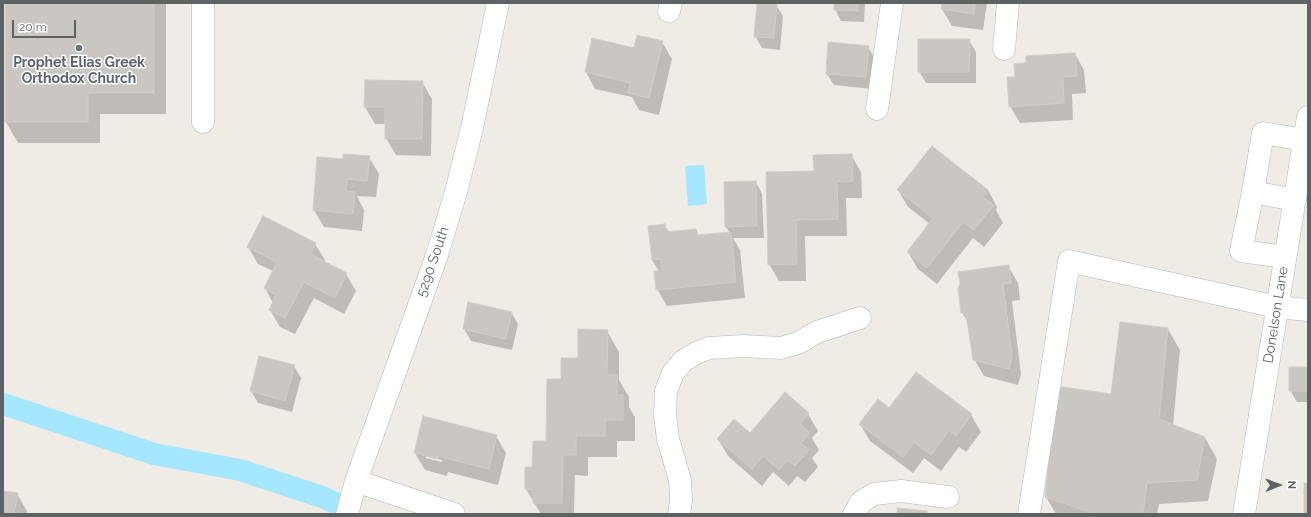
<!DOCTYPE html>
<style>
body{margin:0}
#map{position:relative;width:1311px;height:517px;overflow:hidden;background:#efebe5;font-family:Raleway,sans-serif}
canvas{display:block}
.frame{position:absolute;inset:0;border:4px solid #5d6265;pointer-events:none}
.north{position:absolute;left:1259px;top:465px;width:40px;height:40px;-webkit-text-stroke:3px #fff;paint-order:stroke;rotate:89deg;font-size:11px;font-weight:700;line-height:16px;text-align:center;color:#5d6265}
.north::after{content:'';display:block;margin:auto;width:14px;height:18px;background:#5d6265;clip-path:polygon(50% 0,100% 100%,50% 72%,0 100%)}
.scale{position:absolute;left:12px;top:20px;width:64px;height:18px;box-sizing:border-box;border:2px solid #5d6265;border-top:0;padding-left:5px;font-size:12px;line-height:14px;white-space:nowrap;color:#5d6265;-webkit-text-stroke:3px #fff;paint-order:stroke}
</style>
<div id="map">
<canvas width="1311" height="517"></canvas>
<div class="frame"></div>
<div class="north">N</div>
<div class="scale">20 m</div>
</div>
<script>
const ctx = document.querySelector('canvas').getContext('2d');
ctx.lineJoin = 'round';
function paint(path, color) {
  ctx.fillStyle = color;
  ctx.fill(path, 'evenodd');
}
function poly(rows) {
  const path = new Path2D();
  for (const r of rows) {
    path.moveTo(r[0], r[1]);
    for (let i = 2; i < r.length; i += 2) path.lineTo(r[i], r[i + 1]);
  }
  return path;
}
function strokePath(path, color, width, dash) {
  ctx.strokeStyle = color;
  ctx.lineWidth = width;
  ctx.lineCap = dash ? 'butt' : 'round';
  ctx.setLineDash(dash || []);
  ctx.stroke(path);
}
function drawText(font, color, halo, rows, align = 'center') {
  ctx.font = font + ' Raleway,sans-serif';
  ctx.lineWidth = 3;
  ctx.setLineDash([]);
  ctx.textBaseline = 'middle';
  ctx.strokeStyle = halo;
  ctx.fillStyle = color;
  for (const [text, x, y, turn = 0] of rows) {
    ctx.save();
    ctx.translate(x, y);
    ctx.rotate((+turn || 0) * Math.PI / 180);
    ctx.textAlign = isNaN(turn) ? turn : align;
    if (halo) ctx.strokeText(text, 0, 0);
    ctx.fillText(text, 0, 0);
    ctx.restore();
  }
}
const water = poly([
 [704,165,707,204,688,206,685,166]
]);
const shadow = poly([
 [6,3,166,3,166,114,100,114,100,143,18,143,6,122],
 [835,3,865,3,864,22,841,21,835,9],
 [943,3,987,3,983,30,952,26,942,9],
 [776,5,783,16,780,50,762,48,755,36],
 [969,40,976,52,976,83,926,83,919,71],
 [662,42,672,59,659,115,639,110,632,97,595,89,586,72,635,49],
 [868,47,875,59,872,89,834,85,827,74],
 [1075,54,1084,70,1086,93,1072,94,1073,120,1020,123,1010,106,1016,78],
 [422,82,432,99,431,156,396,155,386,138,386,124,375,124,365,107],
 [932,147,988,190,997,207,996,210,1003,223,984,247,973,238,937,284,918,269,908,252,930,224,908,207,898,190],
 [851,155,861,172,862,198,846,198,847,236,805,236,806,281,779,281,769,264,815,172],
 [369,157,379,174,376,197,357,196,364,210,362,231,324,227,314,210,318,158,344,160],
 [756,182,762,194,764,238,733,238,740,250,745,298,667,306,657,289,659,271,652,260,649,227,665,225,669,233,696,230,699,236,730,233,726,227],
 [315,244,325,260,324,263,346,274,356,291,344,314,314,298,295,334,280,327,270,310,273,303,265,288,273,271,258,264,248,247],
 [1008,266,1018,283,1020,300,1012,301,1021,374,1018,385,984,376,974,359,968,323,962,312],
 [469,303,511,312,518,324,512,350,471,341,464,329],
 [1168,329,1180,350,1173,425,1205,438,1217,459,1208,501,1159,504,1157,514,1056,514,1046,497,1112,395],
 [607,331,619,352,619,380,629,397,629,407,635,417,635,441,617,441,617,457,588,457,588,476,575,475,574,514,541,514,526,489,533,468,547,442,562,380,579,359],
 [294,366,301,378,292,412,258,403,251,391],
 [1308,368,1308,402,1297,402,1290,390],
 [889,410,971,415,981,432,966,452,959,447,941,471,924,458,913,473,870,441,860,424],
 [808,414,818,431,812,438,819,450,812,458,818,467,805,482,797,476,789,486,773,472,762,486,728,456,718,439,750,434],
 [424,417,496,436,506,453,498,485,448,472,447,476,425,470,415,453],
 [426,456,442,460,442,462,426,458],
 [3,492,17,494,27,511,27,514,3,514]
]);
const canal = poly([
 [3,404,154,454,240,470,325,498,335,503]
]);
const building = poly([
 [5,3,154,3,154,93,88,93,88,122,5,122,5,3],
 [757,3,777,4,774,38,754,37,757,3],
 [834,3,858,3,858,11,834,10,834,3],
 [942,3,975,3,974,14,941,9,942,3],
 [637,35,663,41,649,98,628,93,630,83,585,72,592,38,634,48,637,35],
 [918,39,970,39,969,72,918,72,918,39],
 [828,42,869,46,866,77,826,74,828,42],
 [1075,53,1077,76,1063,77,1064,103,1009,107,1007,77,1015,77,1014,64,1026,63,1026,56,1075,53],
 [365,80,423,81,422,139,385,139,385,107,364,107,365,80],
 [932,146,988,190,983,197,994,205,974,230,963,222,927,268,907,252,933,218,897,190,932,146],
 [343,154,370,156,367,181,347,179,346,191,355,192,353,214,313,210,317,157,343,159,343,154],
 [852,154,853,181,837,182,838,219,796,220,797,264,768,265,766,172,814,171,813,155,852,154],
 [756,181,757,226,725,227,724,182,756,181],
 [263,216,316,243,310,254,347,273,335,298,304,282,285,318,269,310,276,295,264,288,277,262,247,247,263,216],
 [665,224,666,232,696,229,697,235,731,232,736,282,656,290,654,271,662,270,661,259,652,260,648,226,665,224],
 [1009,265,1011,283,1003,284,1012,356,1009,369,973,360,966,314,961,313,958,289,960,283,958,272,1009,265],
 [468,302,512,312,506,339,463,329,468,302],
 [1120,322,1168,328,1159,419,1205,437,1197,480,1147,483,1143,514,1090,514,1090,512,1045,497,1056,386,1111,394,1120,322],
 [578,329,608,330,607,375,617,375,617,395,623,395,623,420,605,420,605,436,576,436,576,455,563,455,562,503,533,503,533,490,525,489,525,467,532,467,533,441,546,441,547,379,561,379,561,358,578,358,578,329],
 [259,356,295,365,285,401,250,391,259,356],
 [1289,367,1308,367,1308,391,1289,391,1289,367],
 [916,372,972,414,956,436,949,430,931,455,914,442,903,457,859,424,878,399,889,408,916,372],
 [785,392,809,413,800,424,810,433,801,443,809,450,795,466,787,460,779,470,763,456,752,469,717,439,734,419,750,433,785,392],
 [423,416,497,435,489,469,438,456,437,459,414,453,423,416],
 [1304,483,1308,483,1308,514,1304,514,1304,483],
 [3,491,18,493,14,514,3,514,3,491],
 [897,508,927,511,927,514,897,514,897,508]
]);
const minor = poly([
 [669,11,671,3],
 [1004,49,1008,3],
 [877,109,892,3],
 [203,122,203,3],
 [1253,192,1241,251,1285,257],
 [1295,200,1253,192,1263,133,1304,140],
 [356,481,454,514],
 [347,514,356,481,437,255,456,192,472,128,498,3],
 [679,514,681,500,680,480,668,439,665,415,666,391,673,373,683,361,696,353,709,348,743,346,781,348,798,343,817,332,860,318],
 [854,514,861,502,874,494,901,491,948,497],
 [1029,514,1069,261,1277,307,1308,310],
 [1244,514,1308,117]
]);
const markers = [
 [79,48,4,"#6b7280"]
];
const worshipNames = [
 ["Prophet Elias Greek",79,63],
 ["Orthodox Church",79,79]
];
const streetNames = [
 ["5290 South",433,262,-71],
 ["Donelson Lane",1276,315,-81]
];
paint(water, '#a5e7ff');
paint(shadow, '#0003');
strokePath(canal, '#a5e7ff', 22);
paint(building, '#cac6c2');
strokePath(building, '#d4ccc3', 1);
strokePath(minor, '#b2b6ba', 23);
strokePath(minor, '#fff', 22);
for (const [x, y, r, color] of markers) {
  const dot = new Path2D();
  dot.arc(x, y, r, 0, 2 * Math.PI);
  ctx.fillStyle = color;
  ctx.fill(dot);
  strokePath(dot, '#fff', 1.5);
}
drawText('bold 14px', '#5b616d', '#fff', worshipNames);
drawText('14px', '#5d6265', '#fff', streetNames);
</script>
